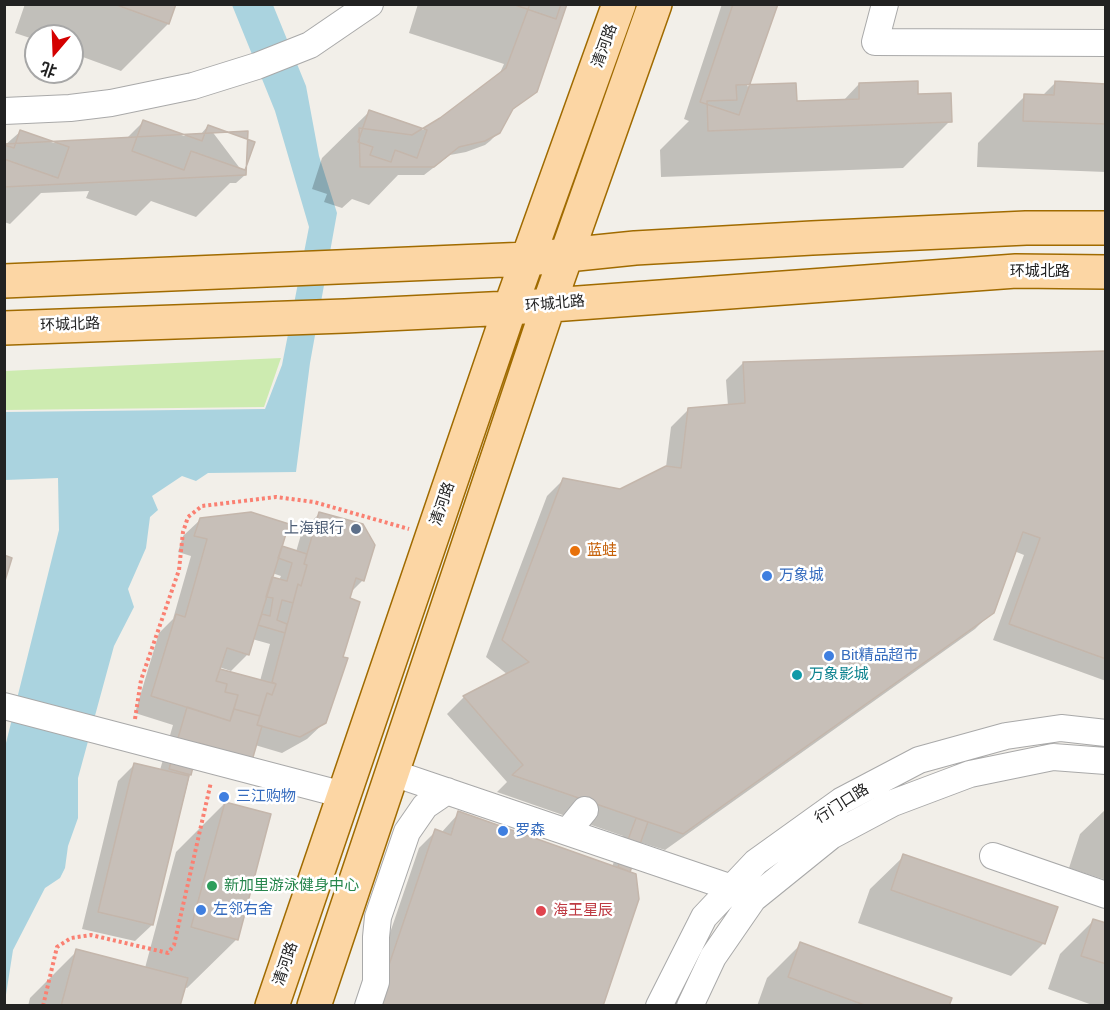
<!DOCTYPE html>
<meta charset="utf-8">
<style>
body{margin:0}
#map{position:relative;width:1110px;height:1010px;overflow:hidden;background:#f2efe9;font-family:Arial,"Noto Sans SC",sans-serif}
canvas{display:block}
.frame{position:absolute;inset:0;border:6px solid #222;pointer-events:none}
.north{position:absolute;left:24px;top:24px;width:60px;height:60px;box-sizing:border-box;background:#fff;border:2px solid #a7a7a7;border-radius:50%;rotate:199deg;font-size:16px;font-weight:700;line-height:24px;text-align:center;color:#222}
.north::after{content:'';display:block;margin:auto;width:21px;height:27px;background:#d40000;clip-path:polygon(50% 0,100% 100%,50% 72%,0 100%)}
</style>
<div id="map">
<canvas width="1110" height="1010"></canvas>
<div class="frame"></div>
<div class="north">北</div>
</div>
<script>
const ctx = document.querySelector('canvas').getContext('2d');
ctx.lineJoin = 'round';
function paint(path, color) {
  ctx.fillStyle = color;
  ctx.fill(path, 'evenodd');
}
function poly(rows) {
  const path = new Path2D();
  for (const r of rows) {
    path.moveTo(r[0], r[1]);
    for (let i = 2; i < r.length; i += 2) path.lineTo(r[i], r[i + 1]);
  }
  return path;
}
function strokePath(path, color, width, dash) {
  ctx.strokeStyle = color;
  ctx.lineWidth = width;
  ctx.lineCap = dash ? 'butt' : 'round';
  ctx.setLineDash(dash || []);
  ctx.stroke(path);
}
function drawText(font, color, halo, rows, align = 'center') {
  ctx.font = font + ' Arial,"Noto Sans SC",sans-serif';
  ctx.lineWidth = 5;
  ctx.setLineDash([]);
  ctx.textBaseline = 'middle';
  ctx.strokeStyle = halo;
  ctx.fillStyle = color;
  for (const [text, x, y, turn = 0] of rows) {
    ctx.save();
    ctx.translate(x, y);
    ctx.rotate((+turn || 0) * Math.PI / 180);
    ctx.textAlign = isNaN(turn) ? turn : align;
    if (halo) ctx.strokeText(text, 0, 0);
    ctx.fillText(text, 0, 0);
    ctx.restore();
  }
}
const grass = poly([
 [281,358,264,407,5,410,5,371]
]);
const water = poly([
 [232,5,273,5,306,86,319,156,337,213,310,363,296,472,208,473,196,481,182,476,152,496,158,510,150,517,146,548,128,589,134,607,114,646,78,778,78,818,68,846,65,868,60,878,45,888,13,950,5,1001,5,747,59,530,58,478,5,480,5,412,265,409,282,365,309,227,275,111]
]);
const shadow = poly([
 [25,4,175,4,168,24,121,71,72,53,72,36,36,36,36,40,15,33],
 [418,4,565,4,535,91,510,112,499,132,490,141,485,145,466,152,450,155,424,175,398,175,369,205,352,199,342,208,324,202,327,194,312,189,322,158,370,111,423,130,441,119,499,75,504,64,409,33],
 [722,4,776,4,747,86,795,102,843,101,859,84,917,96,950,121,903,168,661,177,660,150,689,121,684,119],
 [1055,83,1106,85,1106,172,977,167,978,143,1025,96,1042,96],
 [144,121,184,136,200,135,208,126,245,175,236,183,230,183,196,217,151,201,136,216,86,198,89,191,41,193,10,224,4,222,4,146,21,131,54,143,126,139],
 [1106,352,1106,681,993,640,1024,555,1014,551,992,612,975,629,665,850,639,842,628,873,365,1006,419,848,436,831,441,833,459,813,612,867,623,836,497,792,507,782,447,714,464,697,508,675,486,657,547,496,564,479,620,491,666,467,671,427,688,410,728,406,726,380,743,363],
 [319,514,363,580,350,593,325,722,307,739,282,753,255,745,194,758,152,925,135,941,82,929,118,781,135,764,160,770,173,725,135,713,159,633,173,619,191,556,178,552,183,536,201,519,296,552,302,531],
 [272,573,281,576,279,580,271,578],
 [252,639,270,644,260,681,216,675,219,667,231,671,248,654],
 [225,803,237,939,187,988,184,987,179,1006,28,1006,30,998,77,951,145,968,176,852],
 [1106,809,1106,880,1069,868,1080,834],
 [904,856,1044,943,1011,976,858,923,870,889],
 [1094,920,1106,924,1106,1006,1095,1006,1048,989,1060,954],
 [801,944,947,1006,757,1006,767,978]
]);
const building = poly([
 [114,4,176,4,169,24,114,4],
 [512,4,561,4,556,19,512,4],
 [530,4,567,4,537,92,513,109,500,133,485,141,459,147,434,167,360,167,359,128,412,135,440,118,506,68,530,4],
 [733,4,778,4,739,115,700,102,733,4],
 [918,81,918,94,951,93,952,122,708,131,707,101,737,100,736,85,796,83,797,101,859,99,859,83,918,81],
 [1055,81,1106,84,1106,124,1023,121,1024,94,1054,95,1055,81],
 [369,110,427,130,417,158,395,150,391,162,370,155,373,147,358,142,369,110],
 [143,120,202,141,208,125,255,142,245,170,191,151,184,170,132,151,143,120],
 [20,130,69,147,58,178,4,159,4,145,14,148,20,130],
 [248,131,246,175,4,187,4,144,248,131],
 [1106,351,1106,659,1009,624,1040,538,1023,532,994,613,683,834,512,775,523,765,463,696,529,662,502,640,563,478,620,489,666,466,681,468,688,408,745,403,743,362,1106,351],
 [251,512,289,524,249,655,227,648,216,681,227,684,225,692,238,695,230,721,151,696,176,614,185,617,207,539,194,536,200,518,251,512],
 [319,512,363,524,375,545,364,581,356,578,350,598,360,602,343,657,348,658,326,723,300,737,257,725,267,693,272,695,276,684,272,682,298,584,301,586,307,565,304,564,319,512],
 [282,546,307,554,304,564,307,565,301,586,298,584,293,603,282,600,277,620,287,624,285,633,258,625,262,614,270,616,273,598,266,597,272,577,287,581,292,563,278,558,282,546],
 [4,555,12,558,4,584,4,555],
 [220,669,276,684,272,695,267,693,260,716,234,709,238,695,225,692,227,684,216,681,220,669],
 [187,707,230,721,234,709,260,716,257,725,262,726,251,764,222,750,199,743,191,775,169,769,187,707],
 [134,763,189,776,153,925,98,912,134,763],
 [225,802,271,814,238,940,191,927,225,802],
 [458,811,636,874,639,899,603,1006,375,1006,435,829,451,835,458,811],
 [636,818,648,822,630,872,618,867,636,818],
 [903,854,1058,907,1045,944,891,890,903,854],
 [1093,919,1106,923,1106,964,1081,956,1093,919],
 [800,942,952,998,949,1006,867,1006,788,977,800,942],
 [76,949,188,978,180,1006,61,1006,76,949]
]);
const path = poly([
 [135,719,141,680,179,570,183,532,188,517,202,506,276,497,314,502,409,529],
 [43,1006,57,947,71,938,91,935,168,953,174,945,211,782]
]);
const minor = poly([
 [885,4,875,42,1106,43],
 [4,111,70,108,111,103,193,86,257,66,310,45,370,4],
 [4,706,344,795],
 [393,773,732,888],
 [567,832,585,810],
 [993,856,1106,895],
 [368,1006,376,982,376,937,378,917,407,832,425,806,447,791],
 [659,1006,704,917,756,862,841,801,919,760,1006,736,1061,728,1106,733],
 [690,1006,713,957,753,899,831,836,893,803,970,774,1053,757,1106,761]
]);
const major = poly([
 [4,281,528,259,635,248,812,238,1026,228,1106,228],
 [4,328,345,316,510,308,1016,271,1106,272],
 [272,1006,510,308,619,4],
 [314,1006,549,304,655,4]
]);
const markers = [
 [356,529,6,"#5c6f8a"],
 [575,551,6,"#e8710a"],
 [767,576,6,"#3f7fe0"],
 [829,656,6,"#3f7fe0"],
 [797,675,6,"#0f9aa8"],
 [224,797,6,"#3f7fe0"],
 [503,831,6,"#3f7fe0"],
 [212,886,6,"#2e9e5b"],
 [201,910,6,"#3f7fe0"],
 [541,911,6,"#e0444e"]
];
const streetNames = [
 ["清河路",605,46,-70],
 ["环城北路",1040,272],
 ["环城北路",555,304,-5],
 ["环城北路",70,325,-2],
 ["清河路",443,504,-71],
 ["行门口路",842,804,-32],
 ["清河路",286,964,-71]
];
const serviceNames = [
 ["上海银行",344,529]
];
const foodNames = [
 ["蓝蛙",587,551]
];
const shopNames = [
 ["万象城",779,576],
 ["Bit精品超市",841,656],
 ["三江购物",236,797],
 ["罗森",515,831],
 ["左邻右舍",213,910]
];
const cultureNames = [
 ["万象影城",809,675]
];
const leisureNames = [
 ["新加里游泳健身中心",224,886]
];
const healthNames = [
 ["海王星辰",553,911]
];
paint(grass, '#cdebb0');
paint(water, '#aad3df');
paint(shadow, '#0003');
paint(building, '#c7bfb8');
strokePath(building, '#c4b6ab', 1.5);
strokePath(minor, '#a9a9a9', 28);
strokePath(major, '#a06b00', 36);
strokePath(path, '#fa8072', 4, [3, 3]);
strokePath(minor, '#fff', 26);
strokePath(major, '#fcd6a4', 33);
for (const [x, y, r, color] of markers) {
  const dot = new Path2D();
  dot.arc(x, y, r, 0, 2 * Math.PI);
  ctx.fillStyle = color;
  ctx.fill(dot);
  strokePath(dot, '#fff', 2);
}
drawText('15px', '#222', '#fff', streetNames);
drawText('15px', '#4e5e75', '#fff', serviceNames, 'right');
drawText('15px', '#c56008', '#fff', foodNames, 'left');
drawText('15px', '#366cbe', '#fff', shopNames, 'left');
drawText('15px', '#0d838f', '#fff', cultureNames, 'left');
drawText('15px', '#27864d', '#fff', leisureNames, 'left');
drawText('15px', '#be3a42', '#fff', healthNames, 'left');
</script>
